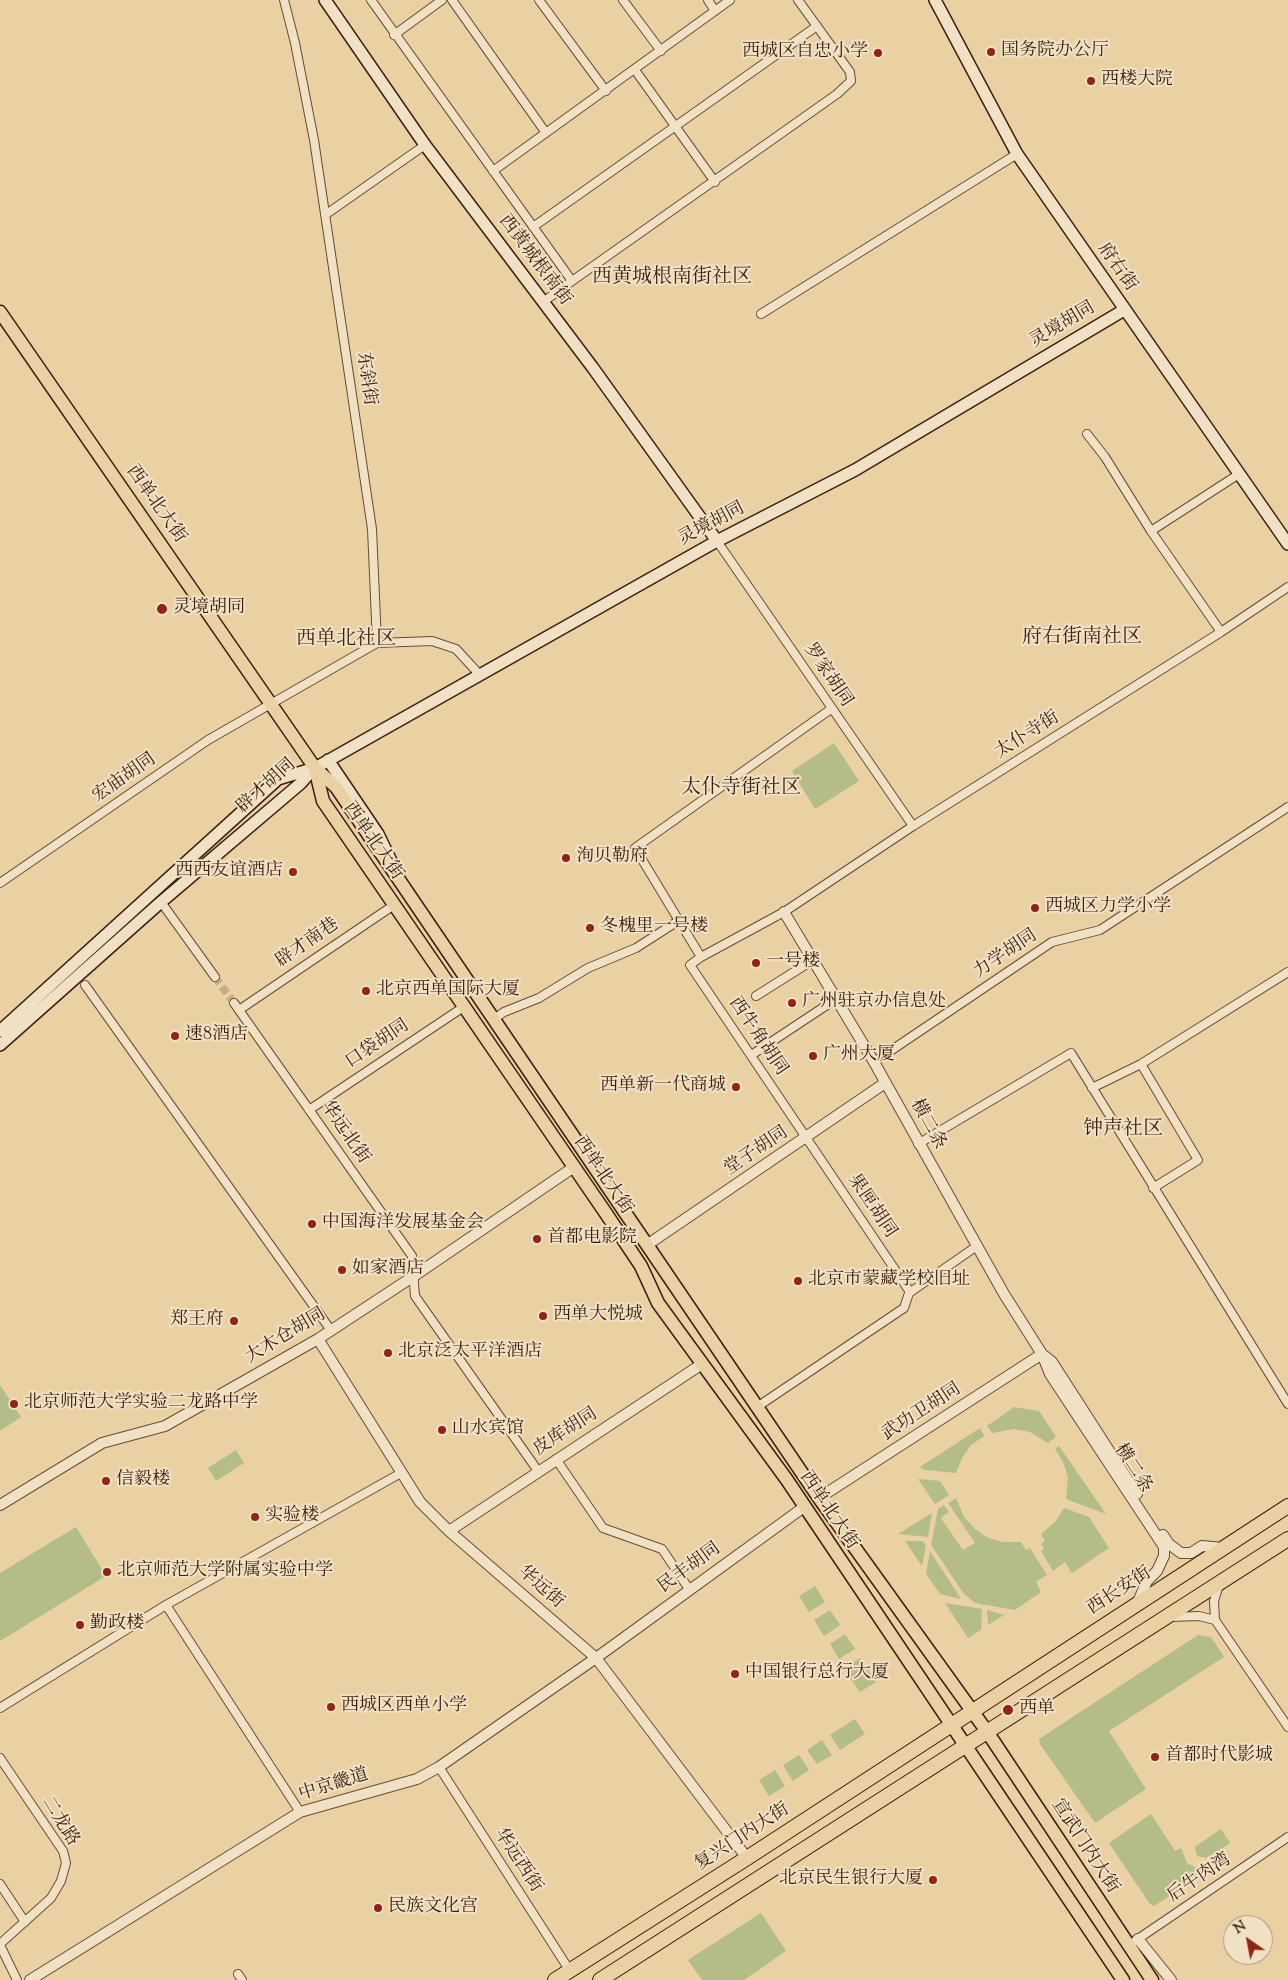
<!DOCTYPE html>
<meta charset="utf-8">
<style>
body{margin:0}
#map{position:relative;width:1288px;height:1980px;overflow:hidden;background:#ead1a4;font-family:"Sorts Mill Goudy",serif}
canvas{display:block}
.north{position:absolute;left:1223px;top:1915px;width:50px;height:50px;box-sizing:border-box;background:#f1e1c4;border:1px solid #a9937c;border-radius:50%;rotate:327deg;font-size:14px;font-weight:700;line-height:20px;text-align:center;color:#3c1e0f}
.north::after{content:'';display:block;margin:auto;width:18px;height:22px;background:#8f2418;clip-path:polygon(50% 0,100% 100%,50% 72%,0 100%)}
</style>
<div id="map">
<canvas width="1288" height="1980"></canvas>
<div class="north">N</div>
</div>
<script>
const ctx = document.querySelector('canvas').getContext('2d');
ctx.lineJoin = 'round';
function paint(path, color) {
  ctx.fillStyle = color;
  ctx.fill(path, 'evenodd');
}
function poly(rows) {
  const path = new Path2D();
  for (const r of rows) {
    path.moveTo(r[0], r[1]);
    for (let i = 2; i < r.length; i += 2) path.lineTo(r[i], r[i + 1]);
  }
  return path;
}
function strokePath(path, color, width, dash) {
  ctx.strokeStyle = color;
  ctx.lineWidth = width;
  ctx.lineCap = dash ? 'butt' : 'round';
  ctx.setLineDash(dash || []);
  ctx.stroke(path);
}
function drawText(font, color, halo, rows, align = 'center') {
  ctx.font = font + ' "Sorts Mill Goudy","Noto Serif SC",serif';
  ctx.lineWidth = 4;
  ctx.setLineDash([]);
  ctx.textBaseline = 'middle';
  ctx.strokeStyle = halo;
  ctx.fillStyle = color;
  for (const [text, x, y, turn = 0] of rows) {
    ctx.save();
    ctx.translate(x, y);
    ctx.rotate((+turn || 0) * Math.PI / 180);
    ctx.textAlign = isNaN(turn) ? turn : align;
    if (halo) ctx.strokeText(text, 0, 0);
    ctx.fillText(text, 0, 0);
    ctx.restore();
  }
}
const green = poly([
 [834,743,859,781,815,809,792,771],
 [0,1385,21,1417,0,1431],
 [1014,1407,1039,1411,1056,1437,1048,1443,1030,1432,1014,1429,992,1433,987,1426],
 [980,1428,984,1436,971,1445,962,1458,956,1473,925,1470,920,1467],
 [1059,1446,1106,1514,1066,1499,1068,1477,1063,1462,1055,1449],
 [236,1450,244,1463,216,1481,208,1468],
 [918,1479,940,1481,949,1495,935,1504],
 [956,1498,964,1517,975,1529,988,1538,1003,1542,1021,1542,1026,1550,1030,1548,1047,1575,1036,1582,1041,1592,1015,1610,975,1603,964,1594,931,1545,938,1509,944,1505,949,1512,941,1518,963,1550,975,1543,948,1503],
 [1064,1508,1089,1517,1109,1548,1072,1573,1065,1562,1053,1571,1041,1551,1044,1549,1041,1544,1045,1541,1041,1534,1055,1522],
 [932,1513,928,1537,898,1534],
 [76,1527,106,1576,0,1641,0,1573],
 [905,1541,922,1541,926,1545,922,1566],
 [930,1551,961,1599,940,1594,926,1574],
 [815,1586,825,1602,809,1612,799,1596],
 [945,1603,982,1609,981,1630,968,1638],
 [830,1610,840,1625,824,1636,814,1620],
 [987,1610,1004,1615,988,1625],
 [845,1634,855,1649,839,1659,830,1644],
 [1198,1635,1211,1637,1224,1657,1109,1731,1146,1789,1095,1823,1040,1744,1039,1739],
 [860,1658,876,1682,860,1692,844,1669],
 [855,1719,865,1734,840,1750,830,1735],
 [822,1740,832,1755,817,1764,807,1750],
 [799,1755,809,1770,793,1781,783,1765],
 [775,1770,785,1786,769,1796,759,1780],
 [1151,1814,1175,1851,1181,1848,1187,1863,1201,1870,1210,1870,1154,1906,1150,1904,1109,1843],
 [1221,1829,1230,1843,1206,1858,1197,1856,1195,1847],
 [761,1913,786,1951,744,1980,702,1980,688,1960]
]);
const minorTunnel = poly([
 [215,977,234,1003]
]);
const minor = poly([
 [371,0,572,281,837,94,851,81,850,72,798,0],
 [452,0,546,133],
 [539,0,606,91],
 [623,0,661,51],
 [708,0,715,11],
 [394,35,442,0],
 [635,70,715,182],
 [493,171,730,0],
 [325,215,425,145],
 [533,227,817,26],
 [543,302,572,281],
 [761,314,1017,154],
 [1087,434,1105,457,1151,531,1221,632],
 [1151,531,1239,474],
 [717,541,913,826],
 [377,643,432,641,456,649,479,674],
 [831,709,635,848,701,957,784,912,913,826,1221,632,1288,587],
 [0,883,208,740,377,643,372,529,314,140,295,43,284,0],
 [161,902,215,977],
 [701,957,690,965,910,1292],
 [85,985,330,1329],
 [756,996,813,960],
 [234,1003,412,1256,415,1296,538,1471],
 [239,1010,394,905],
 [494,1019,504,1012,539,998,588,968,636,948,678,921],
 [753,1054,836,999],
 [874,1062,1052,942,1100,930,1288,807],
 [1141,1064,1198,1160,1153,1188],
 [1092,1088,1141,1064,1288,972],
 [309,1110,465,1006],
 [918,1144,1071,1053,1288,1404],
 [757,1407,904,1308,909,1293,977,1246],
 [556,1459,603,1528,662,1549,689,1589],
 [1219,1585,1214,1601,1215,1620,1288,1727],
 [166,1605,300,1812],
 [1170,1617,1199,1616,1215,1620],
 [0,1708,166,1605,401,1473],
 [0,1758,63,1851,66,1863,61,1881,51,1898,0,1944],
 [439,1767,570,1971],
 [0,1884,25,1922],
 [1135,1941,1288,1837],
 [0,1945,17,1980],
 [238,1974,242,1980]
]);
const tertiary = poly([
 [784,912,874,1062,1004,1294,1042,1354,1050,1374,1164,1547,1164,1556,1157,1571,1147,1581,1138,1602],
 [647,1245,885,1083],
 [318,1339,420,1502,449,1531,596,1658,747,1858],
 [1042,1354,1052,1362,1137,1494],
 [819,1498,1042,1354],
 [0,1505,102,1443,165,1426,318,1339,414,1276,574,1167],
 [449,1531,702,1364],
 [1163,1535,1169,1544,1181,1553,1191,1553,1202,1546,1223,1548],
 [1138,1939,1171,1980],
 [30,1980,300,1812,417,1779,439,1767,596,1658,804,1507]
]);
const secondary = poly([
 [325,0,425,145,593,368,717,541],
 [935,0,1017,154,1288,544],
 [328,760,378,834,391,861],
 [0,1031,278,779,315,768,717,541,855,470,1124,310],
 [0,1045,161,902,301,783,313,769]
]);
const primary = poly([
 [0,312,315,768,336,787,819,1498,988,1733,1152,1980],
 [315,768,323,801,605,1212,641,1266,658,1303,787,1480,1123,1980]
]);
const trunk = poly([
 [555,1980,747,1858,1288,1506],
 [600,1980,1288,1539]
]);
const markers = [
 [991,52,5,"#8f2418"],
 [878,53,5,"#8f2418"],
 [1091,81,5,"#8f2418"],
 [162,609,6,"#8f2418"],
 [566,858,5,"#8f2418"],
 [293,872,5,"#8f2418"],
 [1035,908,5,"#8f2418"],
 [590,928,5,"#8f2418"],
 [756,963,5,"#8f2418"],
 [366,991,5,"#8f2418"],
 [792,1003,5,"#8f2418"],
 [175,1036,5,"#8f2418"],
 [813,1056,5,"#8f2418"],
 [736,1087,5,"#8f2418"],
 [312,1224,5,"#8f2418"],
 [537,1239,5,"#8f2418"],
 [342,1270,5,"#8f2418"],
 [798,1281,5,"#8f2418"],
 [543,1316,5,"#8f2418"],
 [234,1321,5,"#8f2418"],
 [388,1353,5,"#8f2418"],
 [14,1404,5,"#8f2418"],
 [442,1430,5,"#8f2418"],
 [106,1481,5,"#8f2418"],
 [255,1517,5,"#8f2418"],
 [107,1572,5,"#8f2418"],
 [80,1625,5,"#8f2418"],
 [735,1674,5,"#8f2418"],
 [331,1707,5,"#8f2418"],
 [1008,1710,6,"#8f2418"],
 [1155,1757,5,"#8f2418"],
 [933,1880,5,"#8f2418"],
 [378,1908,5,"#8f2418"]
];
const poiNames = [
 ["国务院办公厅",1001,52],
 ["西城区自忠小学",868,53,"right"],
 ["西楼大院",1101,81],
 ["灵境胡同",173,609],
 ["洵贝勒府",576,858],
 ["西西友谊酒店",283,872,"right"],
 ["西城区力学小学",1045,908],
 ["冬槐里一号楼",600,928],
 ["一号楼",766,963],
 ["北京西单国际大厦",376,991],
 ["广州驻京办信息处",802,1003],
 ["速8酒店",185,1036],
 ["广州大厦",823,1056],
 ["西单新一代商城",726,1087,"right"],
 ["中国海洋发展基金会",322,1224],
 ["首都电影院",547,1239],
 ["如家酒店",352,1270],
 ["北京市蒙藏学校旧址",808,1281],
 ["西单大悦城",553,1316],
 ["郑王府",224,1321,"right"],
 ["北京泛太平洋酒店",398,1353],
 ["北京师范大学实验二龙路中学",24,1404],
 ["山水宾馆",452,1430],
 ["信毅楼",116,1481],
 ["实验楼",265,1517],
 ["北京师范大学附属实验中学",117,1572],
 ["勤政楼",90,1625],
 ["中国银行总行大厦",745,1674],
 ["西城区西单小学",341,1707],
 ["西单",1019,1710],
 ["首都时代影城",1165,1757],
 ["北京民生银行大厦",923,1880,"right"],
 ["民族文化宫",388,1908]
];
const streetNames = [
 ["西黄城根南街",534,261,53],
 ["府右街",1116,268,55],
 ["灵境胡同",1063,326,-31],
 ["东斜街",365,379,82],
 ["西单北大街",155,505,55],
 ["灵境胡同",712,525,-28],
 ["罗家胡同",827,676,56],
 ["太仆寺街",1028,736,-32],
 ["宏庙胡同",125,779,-35],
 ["辟才胡同",267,787,-42],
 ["西单北大街",372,842,55],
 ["辟才南巷",308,944,-35],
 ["力学胡同",1006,955,-34],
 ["西牛角胡同",757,1037,56],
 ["口袋胡同",378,1045,-34],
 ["横二条",927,1125,61],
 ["华远北街",344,1133,55],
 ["堂子胡同",757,1152,-34],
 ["西单北大街",602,1176,56],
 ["果匣胡同",871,1207,56],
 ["大木仓胡同",286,1337,-31],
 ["武功卫胡同",922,1413,-33],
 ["皮库胡同",566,1433,-33],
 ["横二条",1132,1469,57],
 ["西单北大街",828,1511,56],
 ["民丰胡同",690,1569,-36],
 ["华远街",540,1588,41],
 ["西长安街",1120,1592,-33],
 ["中京畿道",334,1786,-17],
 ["二龙路",59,1822,58],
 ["复兴门内大街",743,1838,-33],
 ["宣武门内大街",1084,1847,57],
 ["华远西街",517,1861,57],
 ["后牛肉湾",1200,1879,-34]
];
const quarterNames = [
 ["西黄城根南街社区",672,279],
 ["府右街南社区",1082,639],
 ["西单北社区",346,641],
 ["太仆寺街社区",741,790],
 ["钟声社区",1123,1131]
];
paint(green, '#b4bc88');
strokePath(minorTunnel, '#c7ad86', 8, [8, 4]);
strokePath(minor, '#684b34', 10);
strokePath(tertiary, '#684b34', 12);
strokePath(secondary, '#3c1e0f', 14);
strokePath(primary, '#3c1e0f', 15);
strokePath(trunk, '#3c1e0f', 16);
strokePath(minor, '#f1e1c4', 8);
strokePath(tertiary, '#f1e1c4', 10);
strokePath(secondary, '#f1e1c4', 11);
strokePath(primary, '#ead1a4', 12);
strokePath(trunk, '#ead1a4', 14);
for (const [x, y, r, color] of markers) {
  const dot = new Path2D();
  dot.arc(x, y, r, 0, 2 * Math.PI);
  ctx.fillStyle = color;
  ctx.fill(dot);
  strokePath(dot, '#f1e1c4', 2);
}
drawText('18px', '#3c1e0f', '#f1e1c4', poiNames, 'left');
drawText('18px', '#3c1e0f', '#f1e1c4', streetNames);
drawText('20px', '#3c1e0f', '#f1e1c4', quarterNames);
</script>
